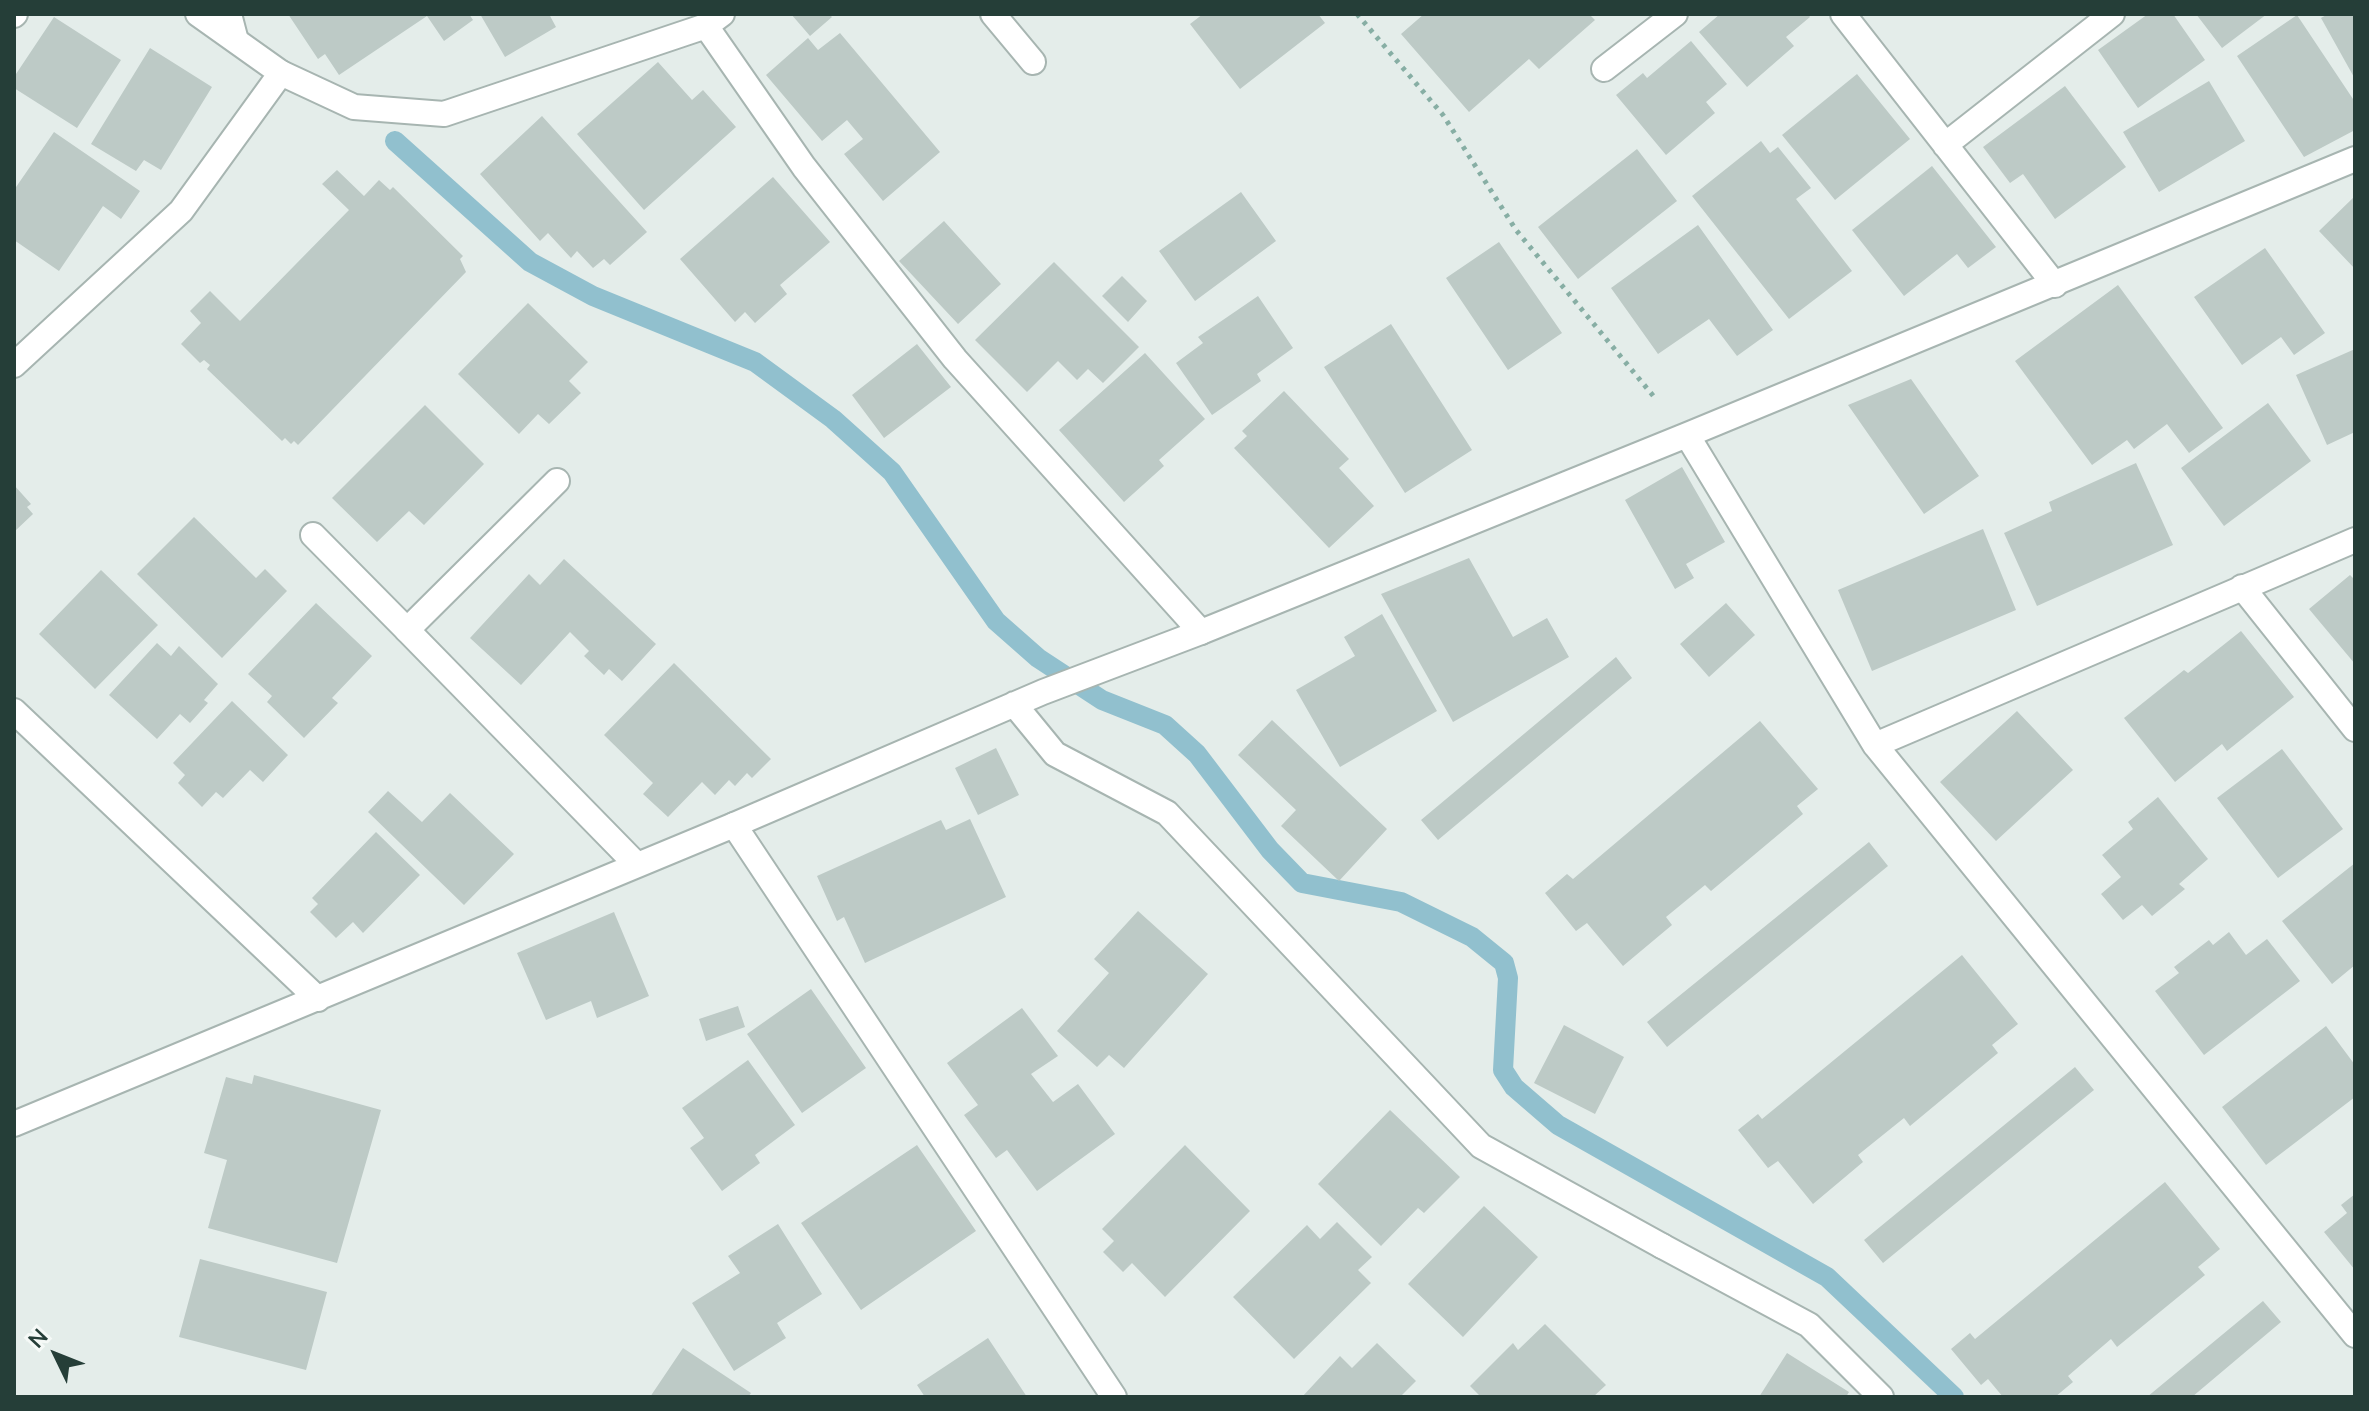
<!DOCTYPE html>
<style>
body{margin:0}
#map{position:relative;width:2369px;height:1411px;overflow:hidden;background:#e4edea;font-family:"Nunito Sans",sans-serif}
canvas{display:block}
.frame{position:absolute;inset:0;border:16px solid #253e38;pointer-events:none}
.north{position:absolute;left:16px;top:1315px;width:80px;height:80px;-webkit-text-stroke:6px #f5f9f7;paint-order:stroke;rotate:313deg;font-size:22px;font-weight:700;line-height:32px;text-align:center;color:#253e38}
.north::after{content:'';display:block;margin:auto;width:28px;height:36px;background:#253e38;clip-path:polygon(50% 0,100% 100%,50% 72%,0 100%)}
</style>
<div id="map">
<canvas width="2369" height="1411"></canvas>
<div class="frame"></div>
<div class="north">N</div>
</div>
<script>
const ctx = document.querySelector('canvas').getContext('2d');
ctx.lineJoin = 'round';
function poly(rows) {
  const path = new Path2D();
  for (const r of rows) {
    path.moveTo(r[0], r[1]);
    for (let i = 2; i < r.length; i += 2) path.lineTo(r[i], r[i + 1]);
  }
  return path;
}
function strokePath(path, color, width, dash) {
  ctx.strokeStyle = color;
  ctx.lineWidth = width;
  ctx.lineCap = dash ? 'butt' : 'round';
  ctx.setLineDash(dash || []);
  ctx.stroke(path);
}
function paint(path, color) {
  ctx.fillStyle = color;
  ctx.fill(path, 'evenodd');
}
const stream = poly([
 [395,141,530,262,593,296,755,362,833,419,892,472,996,621,1038,658,1102,700,1165,725,1197,754,1270,850,1302,883,1401,902,1472,937,1504,963,1508,978,1503,1070,1514,1087,1558,1125,1827,1277,1954,1397]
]);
const building = poly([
 [288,14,469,14,473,20,444,41,427,16,339,75,325,54,318,59],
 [480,14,549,14,556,27,505,57],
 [791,14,829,14,832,17,810,36],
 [1203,14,1318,14,1325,23,1240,89,1190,24],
 [1424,14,1589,14,1595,20,1539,69,1529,59,1469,112,1401,34],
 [1720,14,1808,14,1810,17,1786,37,1794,46,1747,87,1699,32],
 [2148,14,2173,14,2205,60,2138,108,2098,50],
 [2196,14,2267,14,2222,48],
 [2328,14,2355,14,2355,79,2321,18],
 [2297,15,2355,102,2355,130,2304,157,2237,56],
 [54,17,121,60,77,128,14,88,14,77],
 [840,33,940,152,883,201,844,154,863,139,847,120,822,141,766,75,808,38,818,50],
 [1691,41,1727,84,1706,102,1715,113,1666,155,1616,95,1643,73,1647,78],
 [150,48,212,87,161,170,144,160,136,171,91,144],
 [658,62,692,100,703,90,736,127,644,210,577,134],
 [1857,74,1910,139,1835,200,1782,135],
 [2209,81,2245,141,2159,192,2123,132],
 [2065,86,2126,167,2055,219,2023,174,2010,183,1983,147],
 [542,116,647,232,610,265,604,259,593,268,577,251,571,258,548,233,540,241,480,174],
 [54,132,140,191,121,219,103,206,59,271,14,240,14,190],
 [1761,141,1770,153,1778,147,1811,188,1796,199,1852,271,1789,319,1692,196],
 [1637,149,1677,201,1578,279,1538,227],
 [1932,166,1996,247,1968,268,1957,254,1904,296,1852,230],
 [337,170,364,196,379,180,390,190,393,187,463,256,460,259,466,272,298,445,294,441,291,444,285,438,282,441,207,369,210,365,204,360,200,363,181,344,201,323,190,311,210,291,240,321,349,210,322,184],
 [773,177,830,242,780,285,787,294,755,323,745,312,735,322,680,259],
 [1241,192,1276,241,1195,301,1159,251],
 [2355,196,2355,269,2319,231],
 [944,221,1001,284,958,324,899,261],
 [1698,225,1773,330,1737,356,1709,319,1658,354,1611,288],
 [1499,242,1562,333,1508,370,1446,278],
 [2265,248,2325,333,2294,355,2281,337,2242,365,2194,297],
 [1054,262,1139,347,1103,383,1088,369,1077,380,1058,361,1027,392,975,340],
 [1122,276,1147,301,1128,322,1102,296],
 [2118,285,2223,428,2189,453,2167,424,2134,449,2127,440,2092,465,2015,361],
 [1258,296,1293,348,1257,374,1261,381,1212,415,1176,363,1203,343,1198,337],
 [528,303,588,362,569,381,581,393,549,424,538,414,519,434,458,374],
 [1391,324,1472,450,1405,493,1324,367],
 [917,344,951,387,884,438,852,395],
 [2355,349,2355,432,2327,445,2296,375],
 [1145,353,1205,419,1159,460,1164,466,1124,502,1059,430],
 [1911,379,1979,476,1924,514,1848,405],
 [1284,391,1349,459,1339,468,1374,506,1329,548,1234,448,1247,436,1242,431],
 [2268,403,2311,461,2224,526,2181,468],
 [425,405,484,464,424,525,409,511,377,542,332,498],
 [2136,463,2173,545,2037,606,2004,533,2052,511,2049,502],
 [1682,467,1725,542,1686,564,1694,578,1675,589,1625,500],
 [14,485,31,504,27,507,33,514,14,532],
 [194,517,256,578,265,569,287,591,222,658,137,574],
 [1983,529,2016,610,1872,671,1838,590],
 [1469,558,1513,637,1547,618,1569,657,1453,722,1381,594],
 [564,559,656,644,622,681,609,669,604,675,584,656,589,651,570,632,521,685,470,638,529,574,540,585],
 [101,570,158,625,95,689,39,634],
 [2350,575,2355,580,2355,664,2309,609],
 [316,603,372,656,332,698,338,703,304,738,267,702,272,696,248,674],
 [1726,603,1755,635,1709,677,1680,644],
 [1382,614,1437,711,1340,767,1296,690,1355,656,1344,637],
 [2241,631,2294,697,2227,751,2222,744,2175,782,2124,718,2184,670,2188,673],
 [157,643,171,656,179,646,218,684,204,700,208,703,190,723,180,714,157,739,109,695],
 [1616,657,1632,678,1438,840,1421,820],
 [674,663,771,759,752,778,747,773,735,786,729,780,715,795,702,782,668,817,643,794,653,783,604,735],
 [232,701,288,755,263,782,250,770,223,798,216,792,202,807,178,783,185,775,173,763],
 [2017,711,2073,770,1996,841,1940,782],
 [1272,720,1387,829,1339,881,1281,826,1296,810,1238,755],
 [1760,721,1818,789,1797,806,1803,814,1711,891,1705,885,1666,917,1672,925,1623,966,1587,923,1576,931,1545,893,1567,874,1573,879],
 [996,748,1019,795,978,815,955,768],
 [2282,749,2343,829,2278,878,2217,798],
 [388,791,422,822,450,793,514,854,464,905,368,812],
 [2158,797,2208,859,2179,884,2185,889,2152,916,2142,905,2123,920,2101,894,2121,877,2102,855,2133,829,2128,822],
 [970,819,1006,897,865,963,844,917,837,921,817,876,941,820,946,830],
 [376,832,420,875,363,933,353,922,336,938,310,912,318,904,312,898],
 [1869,842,1888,866,1667,1047,1647,1022],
 [2355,863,2355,965,2332,984,2282,921],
 [1138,911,1208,974,1124,1068,1109,1055,1097,1067,1057,1031,1109,973,1094,959],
 [614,912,649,996,597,1018,591,1001,546,1020,517,953],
 [2229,932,2246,955,2267,939,2300,981,2204,1055,2155,991,2179,973,2174,967,2209,940,2213,945],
 [1962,955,2018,1024,1992,1045,1998,1053,1910,1126,1904,1118,1858,1155,1863,1162,1813,1204,1778,1161,1768,1168,1738,1130,1758,1114,1762,1119],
 [811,989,866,1068,802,1113,747,1034],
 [738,1006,745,1027,706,1041,699,1019],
 [1022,1008,1058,1056,1031,1074,1053,1102,1078,1084,1115,1134,1037,1191,1007,1150,996,1158,964,1115,978,1105,947,1063],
 [1564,1025,1624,1057,1595,1114,1534,1083],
 [2326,1026,2355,1065,2355,1097,2266,1165,2222,1107],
 [748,1060,795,1125,755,1155,760,1163,722,1191,690,1148,704,1138,682,1108],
 [2075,1067,2094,1090,1883,1263,1864,1240],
 [254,1075,381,1110,337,1263,208,1228,227,1160,204,1153,226,1077,252,1084],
 [1390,1110,1460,1177,1424,1213,1418,1208,1381,1246,1318,1184],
 [917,1145,976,1231,861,1310,801,1223],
 [1185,1145,1250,1211,1165,1297,1132,1263,1123,1272,1103,1252,1114,1241,1102,1229],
 [2165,1182,2220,1249,2198,1267,2205,1275,2117,1347,2111,1339,2068,1376,2073,1382,2055,1397,2003,1397,1988,1379,1981,1385,1951,1349,1970,1333,1975,1339],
 [2355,1194,2355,1270,2324,1232,2347,1213,2341,1205],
 [1484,1206,1538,1257,1463,1337,1408,1284],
 [1337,1222,1372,1257,1358,1270,1371,1283,1294,1359,1233,1297,1307,1225,1320,1239],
 [778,1224,822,1294,777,1323,786,1338,734,1371,692,1303,740,1273,728,1256],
 [200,1259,327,1292,306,1370,179,1337],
 [2263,1301,2281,1322,2192,1397,2147,1397],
 [1545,1324,1606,1385,1593,1397,1481,1397,1470,1386,1513,1343,1518,1350],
 [988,1338,1027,1397,925,1397,917,1385],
 [1377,1343,1416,1381,1400,1397,1302,1397,1340,1356,1352,1368],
 [683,1348,751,1393,748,1397,650,1397],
 [1787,1353,1849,1392,1846,1397,1759,1397]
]);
const path = poly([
 [1357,14,1443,115,1516,230,1655,398]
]);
const service = poly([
 [229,14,235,37],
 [993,14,1033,62],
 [1843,14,2055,285],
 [14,15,15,14],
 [706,26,804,167,955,359,1201,632],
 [1604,69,1675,14],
 [281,73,354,107,444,114,706,26,722,14],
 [1945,145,2112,14],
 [313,535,407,630],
 [2242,587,2355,729],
 [734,825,1114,1397],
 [1662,1246,1809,1325,1881,1397]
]);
const minor = poly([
 [14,365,181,211,281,73,198,14],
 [1687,435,1875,745,2355,1335],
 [557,481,407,630,636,864],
 [1014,704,1055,754,1167,813,1481,1146,1662,1246],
 [14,711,318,999],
 [1875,745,2355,540],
 [14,1124,734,825,1043,692,1201,632,1687,435,2355,159]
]);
strokePath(stream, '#91c0ce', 20);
paint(building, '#bdcac6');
strokePath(service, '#a7b5b1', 28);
strokePath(minor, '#a7b5b1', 28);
strokePath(path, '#87aea4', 5, [4, 6]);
strokePath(service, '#fff', 24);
strokePath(minor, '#fff', 24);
</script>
